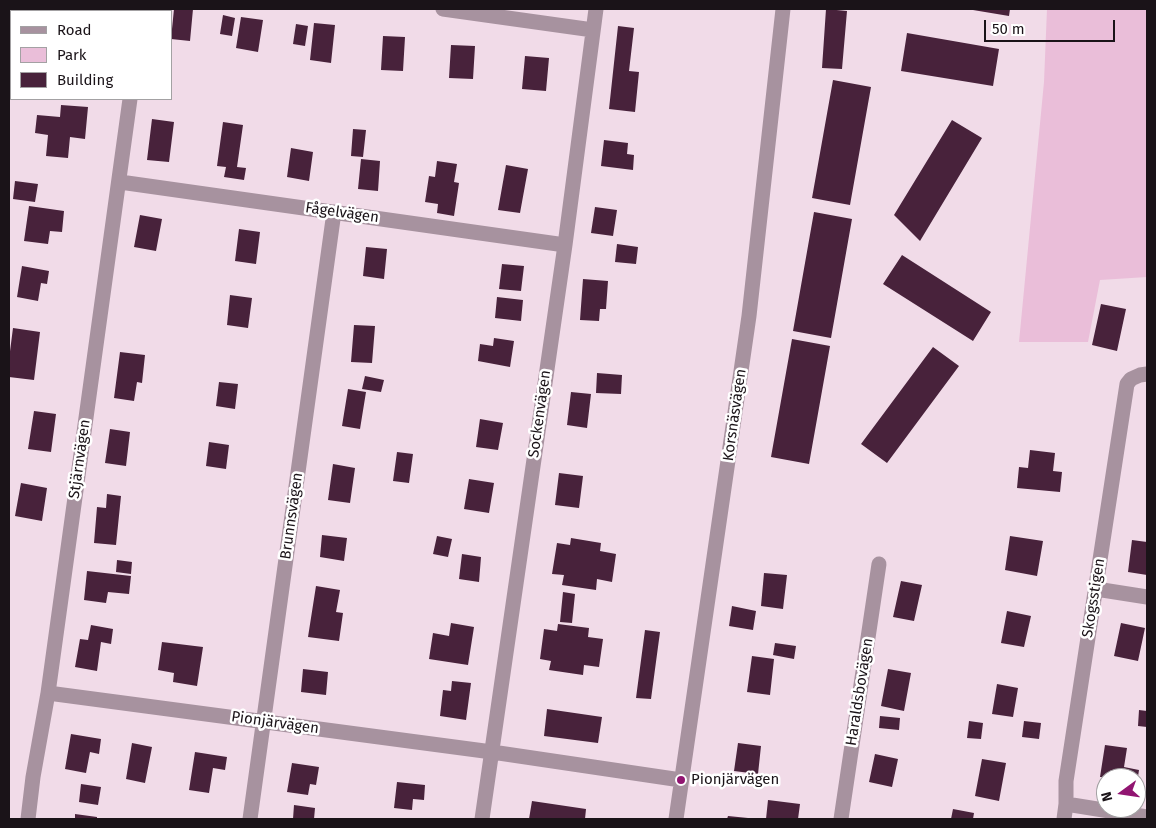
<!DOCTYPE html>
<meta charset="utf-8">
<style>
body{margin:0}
#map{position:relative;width:1156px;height:828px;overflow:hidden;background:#f1dbe8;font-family:"Fira Sans",sans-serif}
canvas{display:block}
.frame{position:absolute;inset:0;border:10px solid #1a1318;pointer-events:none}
.legend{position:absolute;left:10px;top:10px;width:162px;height:90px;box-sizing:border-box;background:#fff;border:1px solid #a3a1a3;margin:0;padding:6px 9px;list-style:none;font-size:15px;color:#1a1318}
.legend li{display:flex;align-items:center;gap:10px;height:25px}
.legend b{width:25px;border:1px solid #a3a1a3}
.north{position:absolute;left:1096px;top:768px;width:50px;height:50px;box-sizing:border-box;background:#fff;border:1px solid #a3a1a3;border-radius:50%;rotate:256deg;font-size:14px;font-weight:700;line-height:20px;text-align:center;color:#1a1318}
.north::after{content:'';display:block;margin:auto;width:18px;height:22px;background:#911571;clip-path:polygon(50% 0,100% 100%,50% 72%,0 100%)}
.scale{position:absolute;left:984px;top:20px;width:131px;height:22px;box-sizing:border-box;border:2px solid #1a1318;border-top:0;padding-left:6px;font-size:15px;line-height:18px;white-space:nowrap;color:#1a1318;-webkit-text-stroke:4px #fff;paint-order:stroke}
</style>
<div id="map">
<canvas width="1156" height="828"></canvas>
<div class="frame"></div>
<ul class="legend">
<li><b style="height:6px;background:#a7929f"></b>Road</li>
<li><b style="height:14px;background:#eabed9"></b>Park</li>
<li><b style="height:14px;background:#48223b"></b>Building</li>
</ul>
<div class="north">N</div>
<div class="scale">50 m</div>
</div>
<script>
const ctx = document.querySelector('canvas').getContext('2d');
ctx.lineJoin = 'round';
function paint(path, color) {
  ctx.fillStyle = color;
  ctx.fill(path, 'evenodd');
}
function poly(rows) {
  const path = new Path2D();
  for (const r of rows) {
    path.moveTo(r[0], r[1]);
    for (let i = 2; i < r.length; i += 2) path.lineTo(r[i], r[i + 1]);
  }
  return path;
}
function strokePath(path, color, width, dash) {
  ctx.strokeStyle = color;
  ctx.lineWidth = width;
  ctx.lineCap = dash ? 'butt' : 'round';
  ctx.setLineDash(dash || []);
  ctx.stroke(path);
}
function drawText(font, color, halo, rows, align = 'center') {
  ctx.font = font + ' "Fira Sans",sans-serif';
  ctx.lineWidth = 5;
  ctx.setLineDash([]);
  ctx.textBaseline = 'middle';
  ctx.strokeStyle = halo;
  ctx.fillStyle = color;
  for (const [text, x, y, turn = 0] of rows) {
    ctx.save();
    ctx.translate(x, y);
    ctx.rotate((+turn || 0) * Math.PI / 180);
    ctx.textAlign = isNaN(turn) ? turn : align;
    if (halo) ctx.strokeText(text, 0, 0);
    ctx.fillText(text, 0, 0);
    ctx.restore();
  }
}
const green = poly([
 [1047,9,1147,9,1147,277,1100,280,1088,342,1019,342,1044,82]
]);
const building = poly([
 [52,9,81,9,81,11,52,11],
 [174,9,193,9,190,41,171,39],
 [826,9,847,11,842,69,822,68],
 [967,9,1010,9,1009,16],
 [223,15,235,18,232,36,220,34],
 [241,17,263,20,258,52,236,48],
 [314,23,335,25,331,63,310,60],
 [296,24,308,26,305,46,293,44],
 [618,26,634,28,629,71,639,72,635,112,609,109],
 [907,33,999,49,993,86,901,71],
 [383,36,405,37,403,71,381,70],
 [451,45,475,46,473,79,449,78],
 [525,56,549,58,546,91,522,89],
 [833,80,871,87,850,205,812,198],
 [61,105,88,107,85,139,70,137,68,158,46,156,48,135,35,133,37,115,60,117],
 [152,119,174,122,169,162,147,160],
 [952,120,982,138,920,241,894,215],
 [223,122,243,125,237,167,246,168,244,180,224,177,226,167,217,166],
 [353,129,366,130,363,157,351,156],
 [604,140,628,143,627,154,634,155,633,170,601,166],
 [291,148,313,152,309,181,287,177],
 [361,159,380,161,378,191,358,189],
 [437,161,457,164,454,182,459,183,454,216,437,213,438,204,425,202,429,176,435,177],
 [506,165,528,169,520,213,498,210],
 [15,181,38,184,35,202,13,199],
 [29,206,64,211,62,232,50,231,48,244,24,241],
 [595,207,617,210,613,236,591,233],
 [814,212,852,219,831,338,793,331],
 [140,215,162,219,156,251,134,247],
 [239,229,260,232,256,264,235,261],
 [617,244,638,247,636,264,615,262],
 [366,247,387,249,384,279,363,276],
 [902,255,991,312,973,341,883,284],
 [502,264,524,266,521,291,499,289],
 [22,266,49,271,47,284,41,283,38,301,17,297],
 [583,279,608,281,606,309,600,309,599,321,580,320],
 [230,295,252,298,248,328,227,325],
 [497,297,523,300,521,321,495,318],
 [1101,304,1126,309,1117,351,1092,345],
 [354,325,375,326,372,363,351,362],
 [13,328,40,332,34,380,9,377,9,359],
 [494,338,514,341,510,367,478,361,480,344,493,346],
 [792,339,830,346,809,464,771,457],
 [933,347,959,366,887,463,861,444],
 [120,352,145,355,142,383,137,382,134,401,114,398],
 [597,373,622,375,621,394,596,393],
 [365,376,384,380,381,392,362,389],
 [219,382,238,384,235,409,216,406],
 [348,389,366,392,360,429,342,426],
 [571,392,591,394,587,428,567,425],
 [34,411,56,414,51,452,28,449],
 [480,419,503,423,498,450,476,447],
 [110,429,130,432,126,466,105,463],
 [209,442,229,445,226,469,206,466],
 [1030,450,1055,453,1053,471,1062,472,1060,492,1017,488,1019,467,1028,468],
 [397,452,413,454,409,483,393,481],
 [333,464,355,468,350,503,328,500],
 [559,473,583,476,579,508,555,505],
 [469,479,494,483,489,513,464,509],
 [21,483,47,488,42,521,15,516],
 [107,494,121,496,116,545,94,543,97,507,106,508],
 [322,535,347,538,344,561,320,557],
 [437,536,452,539,448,557,433,554],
 [1010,536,1043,541,1037,576,1005,570],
 [571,538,601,543,600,551,616,554,612,582,597,579,596,590,562,585,564,575,552,574,557,543,570,545],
 [1132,540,1147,542,1147,575,1128,572],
 [462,554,481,557,479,582,459,579],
 [117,560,132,562,131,574,116,572],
 [87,571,131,576,129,594,108,592,106,603,84,600],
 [764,573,787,575,783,609,761,606],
 [901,581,922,585,914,621,893,617],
 [316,586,340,590,336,612,343,613,339,641,308,637],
 [563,592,575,594,572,623,560,622],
 [732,606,756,611,753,630,729,626],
 [1007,611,1031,616,1024,647,1001,643],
 [451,623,474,627,468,665,429,659,433,633,449,636],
 [1121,623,1145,628,1138,661,1114,656],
 [558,624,589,628,588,637,603,639,599,667,584,665,583,675,549,670,551,661,540,659,544,629,557,631],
 [91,625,113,629,111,644,101,642,97,671,75,667,80,639,88,640],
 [645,630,660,632,651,699,636,698],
 [162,642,203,647,197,686,173,682,174,673,158,670],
 [775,643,796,646,794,659,773,655],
 [752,656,774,659,770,695,747,692],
 [303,669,328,672,326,695,301,692],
 [888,669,911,673,904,711,881,706],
 [452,681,471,683,466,720,440,716,443,690,451,691],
 [997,684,1018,688,1013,717,992,714],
 [547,709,602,717,598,743,544,736],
 [1139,710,1147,711,1147,727,1138,726],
 [880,716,900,718,899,730,879,728],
 [969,721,983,723,981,739,967,738],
 [1024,721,1041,723,1039,739,1022,737],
 [71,734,101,739,99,754,90,752,86,773,65,769],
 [132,743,152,747,145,783,126,779],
 [738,743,761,746,758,774,734,771],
 [1105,745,1127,748,1124,767,1139,770,1137,783,1136,778,1100,777],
 [195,752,227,757,225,770,213,768,209,793,189,790],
 [875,754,898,759,892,787,869,782],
 [982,759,1006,763,999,801,975,796],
 [292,763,319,767,316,785,310,784,308,795,287,792],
 [397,782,425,785,424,800,413,799,412,810,394,808],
 [81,784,101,787,98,805,79,802],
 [768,800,800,804,798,819,766,819],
 [532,801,586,809,585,819,529,819],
 [294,805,315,808,314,819,293,819],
 [953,809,974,813,973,819,951,819],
 [75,814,97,817,97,819,75,819],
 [728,816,748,818,748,819,727,819]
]);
const minor = poly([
 [443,9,593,30],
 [143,11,143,9],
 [120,182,565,245],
 [1096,589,1147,597],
 [48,693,492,752,681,780],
 [1066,804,1147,817],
 [28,819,33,777,48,693,130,99],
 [250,819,334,212],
 [482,819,565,245,596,9],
 [676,819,749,316,783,9],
 [841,819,879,564],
 [1064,819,1066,804,1066,781,1127,384,1131,379,1140,375,1147,374]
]);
const markers = [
 [681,780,5,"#911571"]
];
const streetNames = [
 ["Fågelvägen",342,213,8],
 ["Sockenvägen",540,414,-82],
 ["Korsnäsvägen",735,415,-82],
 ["Stjärnvägen",80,459,-82],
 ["Brunnsvägen",292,516,-82],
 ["Skogsstigen",1094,598,-81],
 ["Haraldsbovägen",860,692,-81],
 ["Pionjärvägen",275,723,8]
];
const poiNames = [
 ["Pionjärvägen",691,780]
];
paint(green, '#eabed9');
paint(building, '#48223b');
strokePath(minor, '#a7929f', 15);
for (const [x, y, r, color] of markers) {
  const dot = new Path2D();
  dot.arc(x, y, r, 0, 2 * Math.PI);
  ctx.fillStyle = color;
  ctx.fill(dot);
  strokePath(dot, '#fff', 2);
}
drawText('15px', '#1a1318', '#fff', streetNames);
drawText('15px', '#1a1318', '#fff', poiNames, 'left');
</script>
